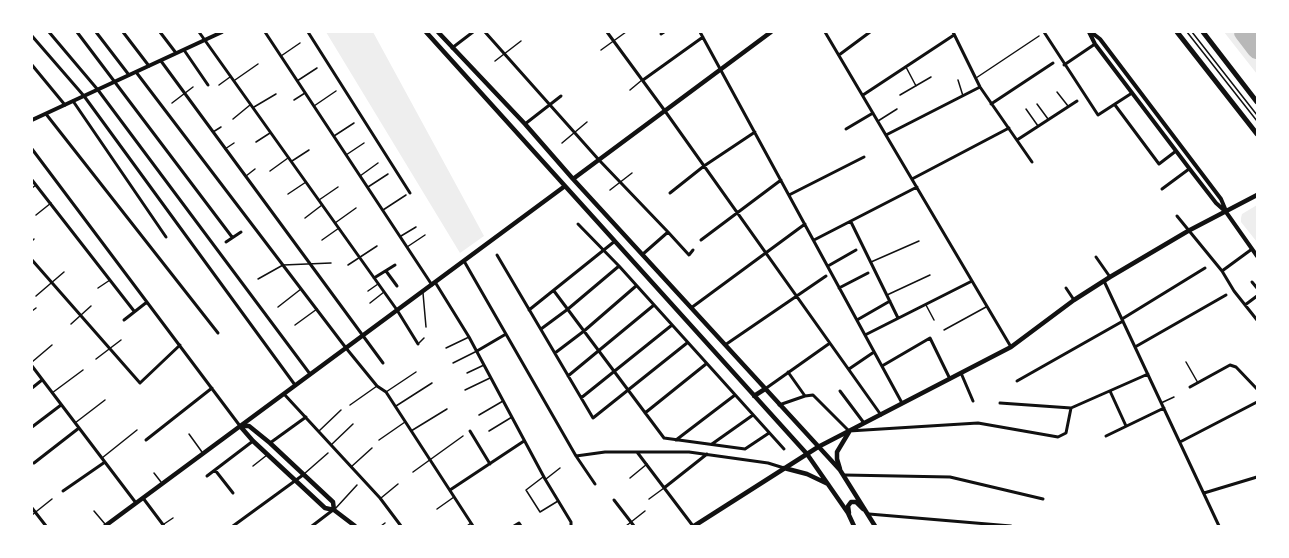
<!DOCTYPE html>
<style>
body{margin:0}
#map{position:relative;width:1289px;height:558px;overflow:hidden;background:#fff;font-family:Georgia,serif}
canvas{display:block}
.frame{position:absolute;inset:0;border:33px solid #fff;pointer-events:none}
</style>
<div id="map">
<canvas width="1289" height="558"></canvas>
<div class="frame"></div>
</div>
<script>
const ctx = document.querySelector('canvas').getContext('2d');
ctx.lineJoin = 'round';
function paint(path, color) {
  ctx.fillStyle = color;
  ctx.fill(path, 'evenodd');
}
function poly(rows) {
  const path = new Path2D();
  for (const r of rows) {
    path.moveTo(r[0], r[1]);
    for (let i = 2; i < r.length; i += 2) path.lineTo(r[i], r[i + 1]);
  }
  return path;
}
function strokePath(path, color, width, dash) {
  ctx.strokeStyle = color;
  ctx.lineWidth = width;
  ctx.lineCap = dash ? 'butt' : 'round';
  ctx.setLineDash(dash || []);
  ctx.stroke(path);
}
const green = poly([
 [326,32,373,32,484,236,460,253],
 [1224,32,1238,32,1257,57,1257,74],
 [1257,205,1257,242,1241,222,1241,218,1242,214]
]);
const taxiway = poly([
 [1244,32,1257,49]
]);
const service = poly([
 [1187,32,1257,121],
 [1192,32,1257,115],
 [601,50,626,32],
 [281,56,300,43],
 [495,61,521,41],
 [906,67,916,86],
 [976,78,1039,36],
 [235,80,258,64],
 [958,80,963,96],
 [297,81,317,68],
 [219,85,230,77],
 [630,90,642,80],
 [1057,92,1068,106],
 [900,95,931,77],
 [294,100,305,93],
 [172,103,193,87],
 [1037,104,1048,119],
 [314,106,336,91],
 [254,107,276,94],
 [1026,109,1038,126],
 [233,119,250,105],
 [878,121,897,109],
 [213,132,221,127],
 [334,136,354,123],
 [256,142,270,133],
 [562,143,587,122],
 [225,149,234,143],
 [346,155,364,143],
 [292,161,309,150],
 [270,171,288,158],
 [246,176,255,169],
 [360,176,378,163],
 [368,187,388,174],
 [32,188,36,185],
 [610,190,632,173],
 [288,194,306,182],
 [319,200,338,187],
 [383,210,406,195],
 [36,215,51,203],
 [305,218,322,205],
 [335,223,356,208],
 [401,236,416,227],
 [322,240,339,228],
 [32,241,34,239],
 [407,247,425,235],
 [871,262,919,241],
 [348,265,377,246],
 [258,279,283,265,331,263],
 [98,288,110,280],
 [368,291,378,284],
 [423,293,426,327],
 [887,295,930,275],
 [36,296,64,272],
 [370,303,384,292],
 [926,305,934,320],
 [278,307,301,289],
 [32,311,36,308],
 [71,324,91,306],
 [295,325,317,309],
 [944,330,986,307],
 [419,343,424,338],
 [446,348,469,337],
 [96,359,121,340],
 [32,362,52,345],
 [1186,362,1198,383],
 [453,363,477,351],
 [467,373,484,365],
 [465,390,490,378],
 [386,392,416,372],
 [52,393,83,370],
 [1161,403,1174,397],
 [350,405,377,386],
 [396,406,432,383],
 [479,415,503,401],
 [75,423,105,400],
 [319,431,341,410],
 [411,431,447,409],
 [489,431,512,417],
 [189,434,202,452],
 [379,440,405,422],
 [331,445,353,424],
 [102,458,137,430],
 [253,466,267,455],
 [351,467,372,448],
 [413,472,463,436],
 [154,473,161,482],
 [304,474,328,453],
 [543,477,526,490,540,512,558,501],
 [630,478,647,464],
 [546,479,560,468],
 [381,498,398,484],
 [649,499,664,488],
 [335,509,357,485],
 [437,509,454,497],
 [94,511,105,524],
 [32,515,52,499],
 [161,526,173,518],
 [381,526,385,523],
 [467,526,471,523],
 [626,526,645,511]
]);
const minor = poly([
 [49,32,98,90,310,374],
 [77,32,232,237],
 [96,32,129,75],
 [123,32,149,66],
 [160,32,176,53],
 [199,32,397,310,418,344],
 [265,32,432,285],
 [308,32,410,193],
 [485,32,599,160,668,232,643,254],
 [607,32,665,111,881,415],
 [700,32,902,403],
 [825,32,1011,347],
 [953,32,980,87,1032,162],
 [1044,32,1098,115,1132,93],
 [661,34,664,32],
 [32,36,84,96,295,385],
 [452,48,473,32],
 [184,50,208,85],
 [839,55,870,32],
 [161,61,383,363],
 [32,65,65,105],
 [1064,65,1095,44],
 [136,72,346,348,377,386,386,392,473,526],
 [643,80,703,37],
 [863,95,954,35],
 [73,101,166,237],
 [991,104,1053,63],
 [1115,105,1159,164,1176,151],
 [46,114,218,333],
 [525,124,561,96],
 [846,129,873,113],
 [886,135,980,87],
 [1017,140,1077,101],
 [32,149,240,426],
 [912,179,1009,128],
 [32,180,134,311],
 [1162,189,1189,169],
 [670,193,704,166,755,132],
 [789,195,864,157],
 [1177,216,1222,271,1234,291,1257,320],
 [851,222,898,318],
 [578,224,619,266,784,449],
 [668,232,689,255,693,250],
 [701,240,781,180],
 [814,240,917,187],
 [226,242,241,232],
 [497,255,593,418,687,343],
 [1096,257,1110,277],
 [32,260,140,383,180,345],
 [464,261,576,456,595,484],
 [828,266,856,250],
 [386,271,397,286],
 [1222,271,1252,249],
 [374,278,395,265],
 [1104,281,1219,526],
 [435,282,469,337,545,479,571,522,571,526],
 [1252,282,1257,288],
 [839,288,868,273],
 [1066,288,1074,300],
 [554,291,664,438,745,449,769,433],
 [1245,305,1257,296],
 [691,308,805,224],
 [529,310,615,241],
 [1122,319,1205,268],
 [124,320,147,302],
 [857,320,890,301],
 [541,329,568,309,619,266],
 [865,335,972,281],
 [725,345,826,276],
 [1135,347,1226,295],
 [477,351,506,334],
 [555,353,584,331,636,286],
 [32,366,136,503],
 [882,366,930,338,950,379],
 [849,369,874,352],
 [788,372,805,396],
 [961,373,973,401],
 [568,376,654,305],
 [1017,381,1123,321],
 [1190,387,1230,365,1236,367,1257,389],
 [32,388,42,380],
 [765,389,830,343],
 [840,391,864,423],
 [1110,391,1126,426],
 [284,394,380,498,401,526],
 [581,398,672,325],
 [1000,403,1071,408,1148,374],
 [779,405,805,396,813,395,849,431,978,423,1058,437,1066,433,1071,408],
 [645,413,706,364],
 [32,427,61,405],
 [470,431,490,464],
 [1106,436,1164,408],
 [146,440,212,388],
 [676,440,735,395],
 [1180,442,1257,402],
 [270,443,306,417],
 [712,444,753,415],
 [637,452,693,526],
 [576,456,605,452,689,452,768,463,784,468],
 [34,463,79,428],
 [215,470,233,493],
 [844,475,950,477,1043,499],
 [207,476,253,441],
 [664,488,707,454],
 [450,490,524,441],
 [63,491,105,462],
 [1204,493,1257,477],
 [143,498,164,526],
 [614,500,634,526],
 [32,508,46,526],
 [869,514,1011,526],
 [233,526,303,475],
 [312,526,333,510],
 [514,526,519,523,521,526]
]);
const tertiary = poly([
 [1089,32,1095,44,1192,172,1216,203,1226,212,1257,256],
 [1091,32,1100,39,1221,199,1226,211],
 [32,120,222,32]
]);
const secondary = poly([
 [426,32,807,454,848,513,854,526],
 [438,32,525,124,573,179,840,470,875,526],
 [573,179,771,32],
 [754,396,765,389],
 [240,426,253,441,325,508,334,510,355,526],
 [240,426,249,426,270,443,333,502,334,510],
 [784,468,807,474,828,484],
 [840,469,837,459,837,452,849,432],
 [849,513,848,506,851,502,856,502,863,509],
 [105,526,565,186],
 [694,526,818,447,1011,347,1074,300,1110,277,1188,231,1257,195]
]);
const trunk = poly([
 [1177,32,1257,134],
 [1203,32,1257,102]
]);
paint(green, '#eee');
strokePath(taxiway, '#b8b8b8', 20);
strokePath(service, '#111', 1.5);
strokePath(minor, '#111', 3);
strokePath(tertiary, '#111', 4);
strokePath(secondary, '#111', 4.5);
strokePath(trunk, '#111', 5);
</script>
